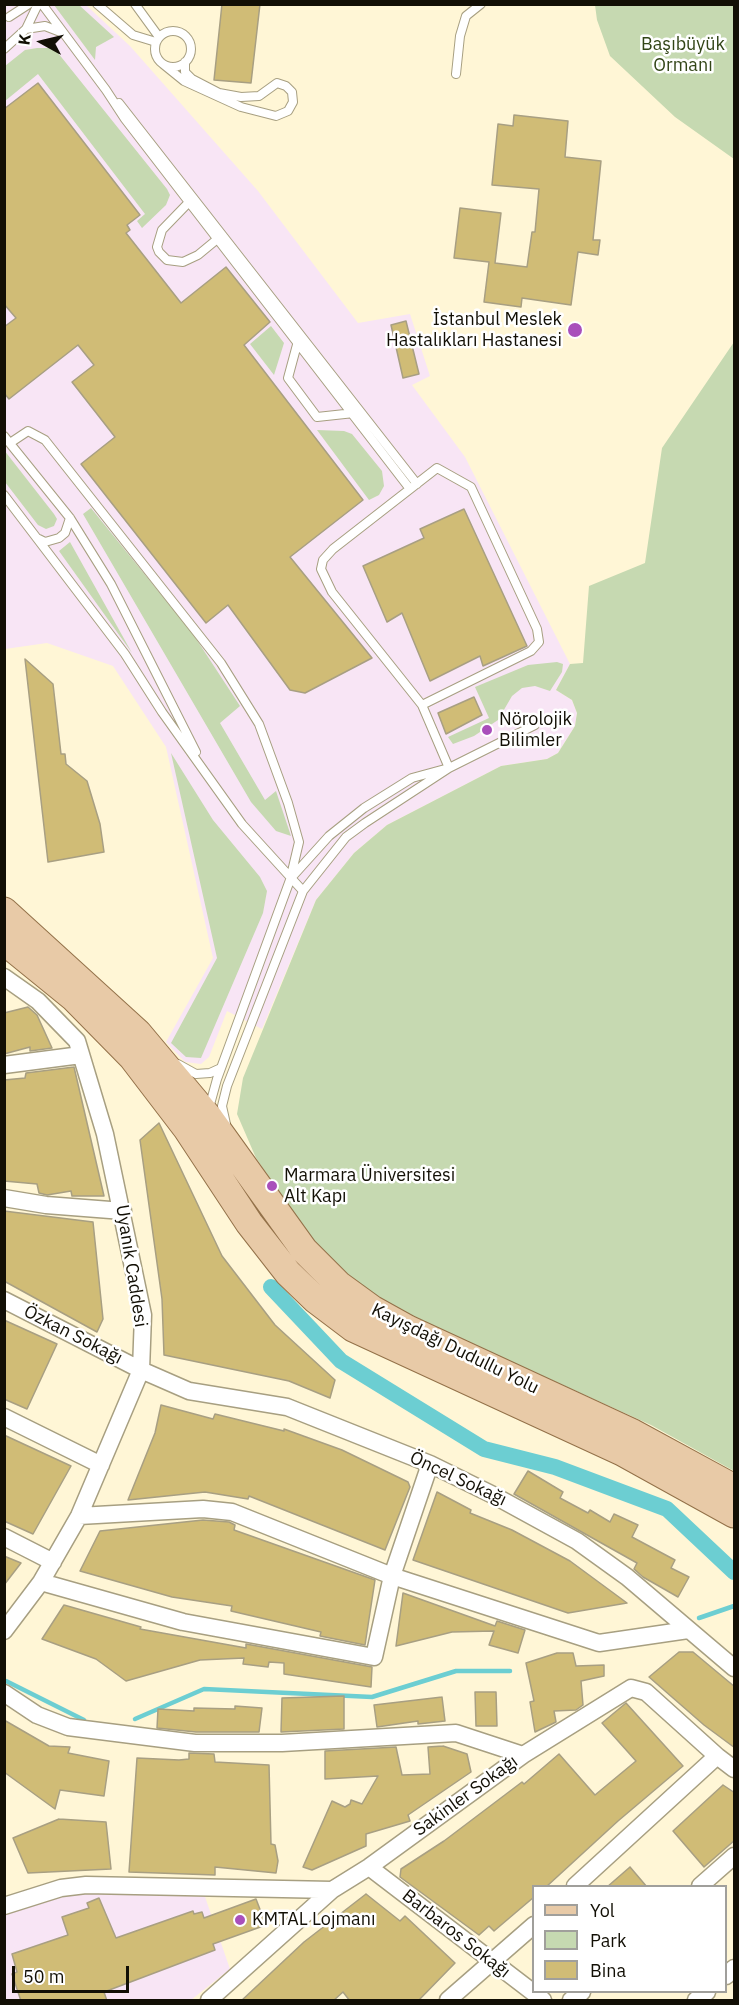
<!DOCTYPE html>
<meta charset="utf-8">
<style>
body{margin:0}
#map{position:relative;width:739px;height:2005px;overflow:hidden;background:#fff6d6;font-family:"IBM Plex Sans",sans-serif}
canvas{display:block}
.frame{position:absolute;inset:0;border:6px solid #120f05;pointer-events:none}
.legend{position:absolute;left:532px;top:1885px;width:195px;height:108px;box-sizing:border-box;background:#fff;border:2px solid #a09f9b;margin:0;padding:8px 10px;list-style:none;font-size:18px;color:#120f05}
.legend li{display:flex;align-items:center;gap:12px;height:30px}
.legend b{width:30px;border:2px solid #a09f9b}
.north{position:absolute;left:12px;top:12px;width:60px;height:60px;-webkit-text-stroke:4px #fff;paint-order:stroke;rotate:278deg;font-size:16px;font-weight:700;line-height:24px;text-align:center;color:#120f05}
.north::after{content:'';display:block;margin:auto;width:21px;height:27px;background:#120f05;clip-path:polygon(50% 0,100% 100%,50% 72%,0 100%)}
.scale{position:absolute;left:12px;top:1966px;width:117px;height:27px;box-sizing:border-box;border:3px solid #120f05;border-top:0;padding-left:8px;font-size:18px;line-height:21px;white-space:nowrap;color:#120f05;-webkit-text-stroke:4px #fff;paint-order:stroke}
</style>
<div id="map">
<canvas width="739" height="2005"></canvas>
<div class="frame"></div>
<ul class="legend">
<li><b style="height:8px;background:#e8caa7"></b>Yol</li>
<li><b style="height:16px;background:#c6d9b1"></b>Park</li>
<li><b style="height:16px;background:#d0bc76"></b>Bina</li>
</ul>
<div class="north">K</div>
<div class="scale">50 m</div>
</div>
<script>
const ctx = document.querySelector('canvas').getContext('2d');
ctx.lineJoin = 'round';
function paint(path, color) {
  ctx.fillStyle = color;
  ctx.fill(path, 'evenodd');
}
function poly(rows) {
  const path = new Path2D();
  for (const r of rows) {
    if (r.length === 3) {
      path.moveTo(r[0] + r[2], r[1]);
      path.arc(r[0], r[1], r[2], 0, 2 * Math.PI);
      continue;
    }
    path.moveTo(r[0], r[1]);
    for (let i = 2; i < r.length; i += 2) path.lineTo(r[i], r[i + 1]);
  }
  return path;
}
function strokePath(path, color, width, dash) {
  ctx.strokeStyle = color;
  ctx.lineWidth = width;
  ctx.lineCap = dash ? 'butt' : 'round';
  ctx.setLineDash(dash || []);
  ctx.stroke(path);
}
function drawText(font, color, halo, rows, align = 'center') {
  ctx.font = font + ' "IBM Plex Sans",sans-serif';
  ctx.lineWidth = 5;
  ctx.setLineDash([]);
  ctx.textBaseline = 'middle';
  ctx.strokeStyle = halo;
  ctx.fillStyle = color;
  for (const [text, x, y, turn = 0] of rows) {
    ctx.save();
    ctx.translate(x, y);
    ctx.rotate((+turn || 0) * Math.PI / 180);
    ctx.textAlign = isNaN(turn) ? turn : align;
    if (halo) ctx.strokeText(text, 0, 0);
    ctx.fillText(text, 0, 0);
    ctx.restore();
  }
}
const education = poly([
 [4,5,86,5,130,46,258,191,358,323,410,314,430,376,412,385,465,457,570,664,556,690,572,700,577,713,575,726,558,753,547,759,501,766,387,825,354,853,316,900,262,1029,227,1011,209,1057,201,1064,185,1062,166,1042,213,958,166,747,113,666,47,643,5,649],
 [73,1891,203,1891,230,1969,191,2000,5,2000,5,1911]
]);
const green = poly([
 [54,5,79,5,114,37,96,47,95,60],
 [595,5,734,5,734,159,675,117,610,56,597,20],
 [37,48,51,48,58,53,167,189,170,195,166,205,142,228,137,221,145,214,38,74,5,101,5,66,25,50],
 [271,326,284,343,274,375,250,344],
 [734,342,734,1471,651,1425,402,1312,364,1289,313,1241,256,1158,237,1114,243,1078,316,900,354,853,387,825,501,766,547,759,558,753,575,726,577,713,572,700,556,690,570,664,583,663,589,586,645,563,662,448],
 [317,430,344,431,352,434,382,471,384,486,379,495,369,500],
 [4,450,54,514,57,519,54,526,46,529,38,525,5,482],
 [91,508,193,634,240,706,220,723,265,800,276,791,291,836,276,831,251,802,83,514],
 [70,542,132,653,59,551],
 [557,662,563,664,562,672,550,691,535,686,522,688,512,696,498,720,474,736,453,744,448,737,489,718,475,687,528,665],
 [171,753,213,820,260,877,267,891,263,913,201,1058,186,1057,171,1043,217,958]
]);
const stream = poly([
 [699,1618,734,1606],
 [6,1681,84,1720],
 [135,1719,204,1689,372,1697,456,1671,510,1671]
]);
const canal = poly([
 [271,1287,341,1361,484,1449,555,1467,667,1509,734,1572]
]);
const building = poly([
 [222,4,260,4,251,83,214,80,222,4],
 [38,83,140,215,127,225,130,230,126,233,181,303,226,267,270,322,244,345,363,500,290,557,372,658,305,693,290,690,228,605,206,623,81,464,115,437,72,382,94,365,78,345,9,399,4,393,4,327,16,318,4,304,4,109,38,83],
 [514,115,568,121,565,157,601,161,593,240,600,240,598,255,578,252,571,305,522,298,521,307,484,302,489,262,454,258,460,208,501,213,495,263,527,267,532,232,535,232,539,189,492,185,498,124,513,126,514,115],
 [406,321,419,374,403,378,391,325,406,321],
 [464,509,527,646,483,666,480,656,430,681,402,613,387,622,363,566,424,538,420,529,464,509],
 [25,659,53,684,61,754,65,754,66,764,87,781,100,824,104,852,48,862,25,659],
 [474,697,482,715,446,734,438,713,474,697],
 [28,1007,37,1015,52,1048,30,1051,30,1047,4,1054,4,1013,28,1007],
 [74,1067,104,1196,72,1196,71,1191,47,1195,39,1193,37,1184,4,1181,4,1080,25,1078,26,1073,74,1067],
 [159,1123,222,1256,275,1325,335,1380,330,1398,289,1381,164,1355,162,1299,140,1140,159,1123],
 [4,1211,93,1222,103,1319,97,1332,4,1281,4,1211],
 [4,1320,57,1344,27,1409,4,1399,4,1320],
 [161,1405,213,1419,215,1414,284,1431,284,1429,342,1450,408,1482,410,1487,385,1550,249,1496,248,1499,205,1492,128,1500,155,1433,161,1405],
 [4,1435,71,1466,33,1534,4,1521,4,1435],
 [528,1471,563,1492,560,1498,588,1513,590,1510,610,1522,614,1514,638,1525,632,1537,675,1560,671,1568,689,1577,678,1597,643,1577,634,1569,637,1563,514,1494,528,1471],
 [437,1492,471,1510,470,1513,512,1530,570,1561,627,1603,568,1613,413,1560,437,1492],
 [203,1520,229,1522,235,1525,234,1530,375,1580,365,1645,320,1636,321,1632,231,1611,232,1606,172,1597,80,1571,100,1531,203,1520],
 [4,1556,21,1563,4,1585,4,1556],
 [403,1593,495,1626,497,1621,525,1630,518,1653,489,1645,494,1631,452,1632,396,1646,403,1593],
 [64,1605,141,1627,140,1629,246,1648,246,1644,372,1667,371,1687,284,1674,284,1663,269,1662,268,1667,243,1664,244,1658,200,1660,126,1681,96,1659,42,1639,64,1605],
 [679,1652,693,1652,735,1687,735,1748,704,1725,649,1677,679,1652],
 [557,1653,573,1653,576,1666,604,1665,604,1676,581,1681,583,1705,576,1710,554,1711,556,1722,535,1732,530,1702,534,1701,526,1663,557,1653],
 [475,1692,496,1692,497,1726,476,1726,475,1692],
 [344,1696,344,1729,281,1732,282,1698,344,1696],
 [442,1697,445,1721,418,1724,418,1721,377,1727,374,1705,442,1697],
 [626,1703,683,1766,618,1821,546,1887,534,1887,534,1897,494,1931,489,1926,479,1935,400,1877,401,1869,444,1841,522,1782,524,1784,559,1754,595,1795,636,1761,602,1723,626,1703],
 [235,1706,262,1708,259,1732,196,1732,157,1728,158,1709,194,1711,194,1708,235,1709,235,1706],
 [4,1720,49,1746,70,1747,68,1753,109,1761,104,1796,60,1790,55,1809,4,1772,4,1720],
 [443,1746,467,1754,471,1772,408,1815,410,1821,366,1834,366,1846,312,1870,303,1867,332,1801,345,1807,350,1804,351,1800,362,1804,378,1776,325,1779,325,1751,396,1747,402,1775,430,1774,428,1747,443,1746],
 [189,1753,214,1754,215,1762,269,1765,271,1844,275,1845,278,1861,276,1873,215,1867,215,1875,129,1872,137,1758,179,1760,189,1759,189,1753],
 [723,1785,735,1793,735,1840,704,1867,673,1831,723,1785],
 [59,1819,106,1822,111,1869,28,1873,13,1838,59,1819],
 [630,1867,647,1887,607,1887,630,1867],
 [366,1894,400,1921,405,1916,455,1963,418,2001,350,2001,343,1992,333,2001,241,2001,304,1942,366,1894],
 [99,1898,116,1938,193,1911,194,1914,202,1912,204,1918,256,1899,266,1925,213,1944,215,1950,104,1992,107,2001,21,2001,12,1974,17,1972,12,1954,68,1935,62,1917,89,1908,87,1903,99,1898]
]);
const lane = poly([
 [42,4,106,90,125,119,410,489],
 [97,4,133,35,156,42],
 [135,4,159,37],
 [9,17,29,4],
 [26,29,45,26,63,33],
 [173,49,18],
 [4,49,26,29,38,4],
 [163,64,184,81,241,107,276,116,288,111,293,102,292,92,286,86,277,83,259,96,241,97,219,93,192,79,185,72,185,62],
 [456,74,460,36,466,16,481,4],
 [119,103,417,484],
 [192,199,162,230,157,247,159,252,167,260,183,262,198,255,221,236],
 [298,341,288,378,317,417,354,413],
 [4,436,70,518,111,584,196,752],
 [10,443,28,431,45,440,221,663,259,724,288,803,299,842,290,880,217,1079,209,1108],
 [4,495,125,654,162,712,242,824,303,891],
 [39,539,45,542,59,538,65,533,70,518],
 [422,705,531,651,539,642,537,629,471,487,437,468,333,549,323,560,321,569,332,592,422,705,449,768],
 [292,877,329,836,364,808,412,778,445,769],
 [178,1064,196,1074,210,1073,221,1068],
 [226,1124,222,1106,227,1086,303,891,346,837,365,823,449,768,535,725]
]);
const street = poly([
 [4,977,38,1001,77,1041,105,1134,143,1315,141,1370,79,1516,41,1582,4,1631],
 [4,1065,81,1055],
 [4,1198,46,1205,123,1211],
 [4,1300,141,1370,189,1391,287,1407,430,1464,493,1495,577,1541,627,1577,734,1668],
 [4,1417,101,1465],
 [79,1516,203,1509,232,1512,392,1576,599,1643,688,1630],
 [4,1537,53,1562],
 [41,1582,183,1622,374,1657,392,1576,430,1464],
 [4,1693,37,1715,68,1727,195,1743,282,1743,456,1733,523,1755,369,1867,332,1890,86,1885,61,1888,4,1906],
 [523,1755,631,1688,646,1692,717,1756],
 [369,1867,543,2000],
 [575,1886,717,1756,734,1769],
 [700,1886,734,1856],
 [726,1976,734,1968],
 [209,2000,332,1890],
 [448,2000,534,1925],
 [571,2000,582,1992],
 [696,2000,707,1992]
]);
const primary = poly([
 [4,911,138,1033,210,1119,304,1250,339,1285,372,1309,408,1329,633,1433,734,1488],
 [4,941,74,998,132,1057,187,1129,249,1223,288,1273,316,1300,353,1328,622,1452,734,1514]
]);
const markers = [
 [575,330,8,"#a94fbb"],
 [487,730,6,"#a94fbb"],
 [272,1186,6,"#a94fbb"],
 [240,1920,6,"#a94fbb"]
];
const parkNames = [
 ["Başıbüyük",683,45],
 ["Ormanı",683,66]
];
const poiNames = [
 ["İstanbul Meslek",562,320,"right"],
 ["Hastalıkları Hastanesi",562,341,"right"],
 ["Nörolojik",499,720],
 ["Bilimler",499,741],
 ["Marmara Üniversitesi",284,1176],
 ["Alt Kapı",284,1197],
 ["KMTAL Lojmanı",252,1920]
];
const streetNames = [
 ["Uyanık Caddesi",131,1266,81],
 ["Özkan Sokağı",73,1335,27],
 ["Kayışdağı Dudullu Yolu",455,1349,26],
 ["Öncel Sokağı",458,1479,25],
 ["Sakinler Sokağı",466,1796,-36],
 ["Barbaros Sokağı",456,1934,38]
];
paint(education, '#f8e5f5');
paint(green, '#c6d9b1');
strokePath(stream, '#6cced2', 4.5);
strokePath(canal, '#6cced2', 16);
paint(building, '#d0bc76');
strokePath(building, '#a89f82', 1.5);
strokePath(lane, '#a79f81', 10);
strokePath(street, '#a79f81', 19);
strokePath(primary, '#937149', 29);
strokePath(lane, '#fff', 8);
strokePath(street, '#fff', 16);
strokePath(primary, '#e8caa7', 27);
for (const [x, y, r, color] of markers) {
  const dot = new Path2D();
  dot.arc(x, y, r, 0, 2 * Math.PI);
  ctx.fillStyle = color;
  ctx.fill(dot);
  strokePath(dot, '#fff', 2);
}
drawText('18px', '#324517', '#fff', parkNames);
drawText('18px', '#120f05', '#fff', poiNames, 'left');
drawText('18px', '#120f05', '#fff', streetNames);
</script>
